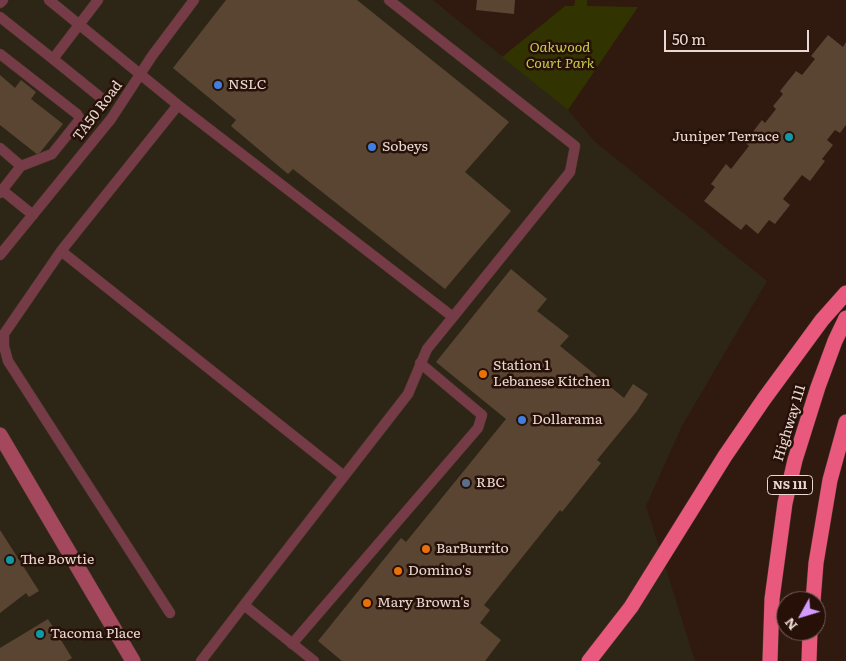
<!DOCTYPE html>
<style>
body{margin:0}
#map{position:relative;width:846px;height:661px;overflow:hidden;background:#30190f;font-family:Literata,serif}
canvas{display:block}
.north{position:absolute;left:776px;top:591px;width:50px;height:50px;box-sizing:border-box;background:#261007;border:1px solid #746058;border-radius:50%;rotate:231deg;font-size:14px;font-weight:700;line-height:20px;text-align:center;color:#e9d9d2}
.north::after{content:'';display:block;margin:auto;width:18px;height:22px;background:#d29cfd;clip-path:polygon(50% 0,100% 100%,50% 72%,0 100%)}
.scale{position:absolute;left:664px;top:30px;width:145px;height:22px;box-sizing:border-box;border:2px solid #e9d9d2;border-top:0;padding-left:6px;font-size:15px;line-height:18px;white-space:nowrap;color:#e9d9d2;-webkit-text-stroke:4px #261007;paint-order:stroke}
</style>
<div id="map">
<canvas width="846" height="661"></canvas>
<div class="north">N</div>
<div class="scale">50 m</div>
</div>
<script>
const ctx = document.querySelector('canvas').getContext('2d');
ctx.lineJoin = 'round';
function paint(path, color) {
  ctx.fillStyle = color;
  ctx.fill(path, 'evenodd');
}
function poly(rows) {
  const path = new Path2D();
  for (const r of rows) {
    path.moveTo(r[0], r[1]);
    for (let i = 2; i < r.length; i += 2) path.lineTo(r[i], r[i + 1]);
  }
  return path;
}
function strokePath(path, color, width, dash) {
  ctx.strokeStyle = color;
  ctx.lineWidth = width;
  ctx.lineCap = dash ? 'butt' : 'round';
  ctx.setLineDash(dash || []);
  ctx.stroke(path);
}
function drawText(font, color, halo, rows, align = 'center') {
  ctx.font = font + ' Literata,serif';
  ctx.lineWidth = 5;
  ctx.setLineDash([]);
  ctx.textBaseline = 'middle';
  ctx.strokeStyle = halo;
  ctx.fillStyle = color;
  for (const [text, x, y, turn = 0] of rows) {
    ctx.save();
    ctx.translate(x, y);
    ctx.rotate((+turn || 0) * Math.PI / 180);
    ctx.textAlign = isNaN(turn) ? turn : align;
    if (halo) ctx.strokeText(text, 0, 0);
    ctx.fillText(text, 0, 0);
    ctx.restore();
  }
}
const commercial = poly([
 [0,0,433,0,568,110,593,140,767,281,682,426,646,506,695,661,0,661]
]);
const green = poly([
 [575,0,587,0,587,6,638,7,568,110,502,57,565,6,574,6]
]);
const building = poly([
 [226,0,357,0,509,122,465,172,511,211,445,289,293,169,288,174,231,126,236,120,173,68],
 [477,0,515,0,514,14,476,10],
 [828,35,843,47,846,42,846,125,840,133,835,130,827,140,833,145,822,159,825,161,810,181,802,175,783,199,790,205,775,224,769,220,758,234,746,224,741,230,704,201,715,187,711,184,726,164,731,169,749,146,745,142,762,120,765,123,776,109,773,106,783,94,780,91,796,71,802,75,815,59,811,56],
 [0,75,15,88,21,80,36,92,31,99,63,124,38,155,0,125],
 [511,269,547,299,537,311,569,336,560,346,624,398,633,384,648,394,637,411,597,460,601,463,562,512,560,510,484,605,490,610,480,623,501,640,485,661,342,661,318,641,401,538,406,542,506,419,436,362],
 [0,530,39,591,29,597,26,593,0,613],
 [48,619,72,658,67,661,0,661,0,648]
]);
const lane = poly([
 [49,0,178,105,453,317,427,349,408,394,244,605,314,661],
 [389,0,575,146,570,172,453,317],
 [0,3,3,0],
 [0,17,53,59,98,0],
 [0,54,77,114,80,119,52,154,21,166],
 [53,59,105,101],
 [178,105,61,251,344,476],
 [0,148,21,166,0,193],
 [2,190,33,215],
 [61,251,4,334,4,346,8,361,170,613],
 [0,255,111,119,152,56,194,0],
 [292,644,478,428,482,415,420,363],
 [201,661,244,605]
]);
const secondary = poly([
 [0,435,133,661]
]);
const highway = poly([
 [813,601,816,563,830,480,846,422],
 [589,661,631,607,725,456,764,399,822,320,846,293],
 [770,661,772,599,785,503,795,460,818,387,835,341,846,318],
 [809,661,810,631]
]);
const markers = [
 [218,85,5,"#3f7fe0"],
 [789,137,5,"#0f9aa8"],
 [372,147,5,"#3f7fe0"],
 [483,374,5,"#e8710a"],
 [522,420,5,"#3f7fe0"],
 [466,483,5,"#5c6f8a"],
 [426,549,5,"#e8710a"],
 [10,560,5,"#0f9aa8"],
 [398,571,5,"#e8710a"],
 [367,603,5,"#e8710a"],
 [40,634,5,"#0f9aa8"]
];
const shields = [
 [790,485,45]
];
const shieldNames = [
 ["NS 111",790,485]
];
const parkNames = [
 ["Oakwood",560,48],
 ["Court Park",560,64]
];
const poiNames = [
 ["NSLC",228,85],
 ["Juniper Terrace",779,137,"right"],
 ["Sobeys",382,147],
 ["Station 1",493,366],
 ["Lebanese Kitchen",493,382],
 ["Dollarama",532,420],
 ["RBC",476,483],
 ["BarBurrito",436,549],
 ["The Bowtie",20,560],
 ["Domino's",408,571],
 ["Mary Brown's",377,603],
 ["Tacoma Place",50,634]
];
const streetNames = [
 ["TA50 Road",98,111,-53],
 ["Highway 111",790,423,-73]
];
paint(commercial, '#2d2616');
paint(green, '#313400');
paint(building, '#5a4533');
strokePath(lane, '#4a342a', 11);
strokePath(secondary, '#4a342a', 16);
strokePath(highway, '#4a342a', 16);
strokePath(lane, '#753c47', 10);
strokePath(secondary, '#a4485d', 15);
strokePath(highway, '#e8597d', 15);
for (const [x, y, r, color] of markers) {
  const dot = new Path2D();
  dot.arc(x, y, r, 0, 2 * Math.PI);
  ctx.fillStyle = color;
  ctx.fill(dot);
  strokePath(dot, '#261007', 2);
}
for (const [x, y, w] of shields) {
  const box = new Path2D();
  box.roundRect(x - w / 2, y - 9.5, w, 19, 4);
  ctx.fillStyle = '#261007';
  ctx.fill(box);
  strokePath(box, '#e9d9d2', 1);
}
drawText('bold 12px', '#e9d9d2', null, shieldNames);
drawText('italic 14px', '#c3cc4c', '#261007', parkNames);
drawText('14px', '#e9d9d2', '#261007', poiNames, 'left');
drawText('14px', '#e9d9d2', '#261007', streetNames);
</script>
